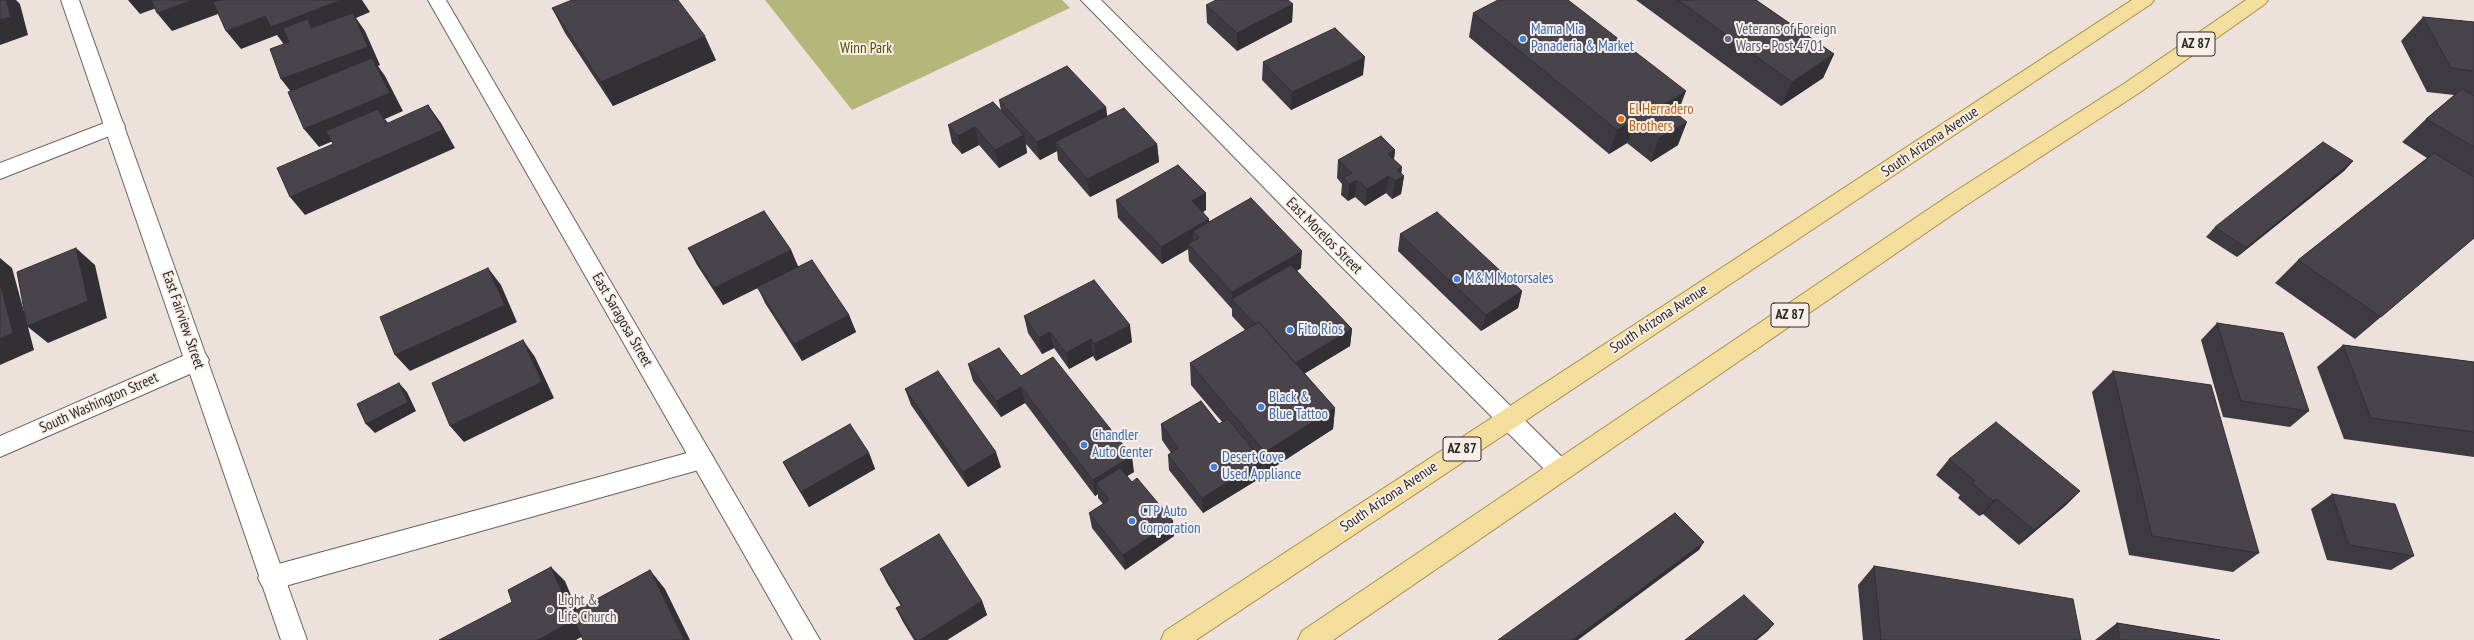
<!DOCTYPE html>
<style>
body{margin:0}
canvas{display:block;background:#ece2db}
</style>
<canvas width="2474" height="640"></canvas>
<script>
const ctx = document.querySelector('canvas').getContext('2d');
ctx.lineJoin = 'round';
function paint(path, color) {
  ctx.fillStyle = color;
  ctx.fill(path, 'evenodd');
}
function poly(rows) {
  const path = new Path2D();
  for (const r of rows) {
    path.moveTo(r[0], r[1]);
    for (let i = 2; i < r.length; i += 2) path.lineTo(r[i], r[i + 1]);
  }
  return path;
}
function strokePath(path, color, width, dash) {
  ctx.strokeStyle = color;
  ctx.lineWidth = width;
  ctx.lineCap = dash ? 'butt' : 'round';
  ctx.setLineDash(dash || []);
  ctx.stroke(path);
}
function drawText(font, color, halo, rows, align = 'center') {
  ctx.font = font + ' "PT Sans Narrow",sans-serif';
  ctx.lineWidth = 4;
  ctx.setLineDash([]);
  ctx.textBaseline = 'middle';
  ctx.strokeStyle = halo;
  ctx.fillStyle = color;
  for (const [text, x, y, turn = 0] of rows) {
    ctx.save();
    ctx.translate(x, y);
    ctx.rotate((+turn || 0) * Math.PI / 180);
    ctx.textAlign = isNaN(turn) ? turn : align;
    if (halo) ctx.strokeText(text, 0, 0);
    ctx.fillText(text, 0, 0);
    ctx.restore();
  }
}
const green = poly([
 [765,0,1062,0,1070,8,852,110]
]);
const service = poly([
 [115,119,122,121,125,126,122,131,0,179,0,163,115,119],
 [702,449,710,452,714,459,710,466,702,469,271,590,262,586,258,578,262,570,271,566,702,449]
]);
const minor = poly([
 [61,0,79,0,205,353,209,360,208,362,307,640,281,640,190,374,0,457,0,436,183,356,61,0],
 [428,0,446,0,820,640,793,640,428,0],
 [1081,0,1101,0,1568,463,1572,470,1568,477,1560,480,1552,477,1333,258,1081,0]
]);
const primary = poly([
 [2132,0,2154,0,2151,4,1196,640,1161,640,1165,631,2132,0],
 [2246,0,2268,0,2265,4,2139,93,1965,206,1333,640,1298,640,1302,631,1951,194,2125,83,2246,0]
]);
const wall = poly([
 [1636,0,1756,0,1834,54,1823,78,1781,106],
 [1293,4,1292,22,1237,51,1207,23,1206,5],
 [552,8,716,60,613,106,565,33],
 [1473,13,1677,114,1678,145,1651,162,1627,143,1609,154,1469,37],
 [2423,17,2474,22,2474,238,2355,339,2275,283,2298,260,2427,158,2402,142,2426,119,2454,95,2427,92,2401,41],
 [1263,62,1363,75,1291,110,1262,80],
 [999,100,1106,107,1107,117,1157,144,1159,162,1090,197,1058,160,1057,151,1040,160,1026,144,1027,153,999,168,979,145,962,154,952,143,948,125,1001,111],
 [1395,150,1394,159,1401,174,1404,176,1401,194,1392,199,1386,193,1365,206,1355,197,1348,201,1341,195,1342,184,1337,178,1338,160],
 [2353,161,2344,171,2237,257,2206,237,2215,227],
 [1206,193,1206,210,1203,212,1209,221,1301,268,1297,271,1352,329,1350,346,1304,373,1335,408,1333,429,1265,473,1262,469,1262,477,1203,513,1169,470,1168,455,1171,453,1162,440,1161,424,1219,424,1222,422,1191,385,1190,363,1245,330,1232,316,1232,309,1189,261,1188,249,1162,264,1118,218,1116,200],
 [1400,234,1522,291,1518,308,1481,331,1398,251],
 [688,248,791,250,798,266,849,315,856,332,802,361,765,303,758,288,723,305,697,265],
 [1024,316,1132,342,1096,361,1093,356,1069,369,1054,348,1042,354,1028,333],
 [2217,323,2309,411,2290,427,2223,417,2201,340],
 [2343,345,2474,362,2474,457,2344,439,2317,367],
 [968,364,1021,376,1134,472,1127,476,1132,482,1173,521,1174,536,1125,570,1092,528,1089,513,1103,504,1098,498,1098,494,1095,496,1025,403,1001,417,973,381],
 [2113,371,2259,553,2233,572,2129,555,2092,392],
 [905,389,1001,467,968,487,911,405],
 [869,453,875,469,809,507,791,477,783,462],
 [1949,459,2080,491,2065,506,2019,545,1983,514,1979,516,1958,498,1960,495,1936,475],
 [2332,494,2414,556,2391,570,2327,560,2311,509],
 [1874,566,2081,640,1863,640,1858,585],
 [880,569,982,601,987,615,947,640,914,640,903,622,896,608,901,606,887,583],
 [2117,623,2220,640,2095,640]
]);
const shadedWall = poly([
 [6,0,16,0,20,4,28,35,0,45,0,20],
 [128,0,157,0,162,6,140,14],
 [192,0,256,0,172,31,157,13],
 [341,0,362,0,370,12,356,18,365,31,380,65,378,66,385,76,403,111,385,119,391,127,386,124,384,119,319,147,304,129,295,97,281,79,285,46,277,35,241,49,226,31,265,16],
 [1293,4,1292,22,1237,51,1237,33],
 [705,36,716,60,613,106,601,82],
 [1834,54,1823,78,1781,106,1792,82],
 [1365,57,1363,75,1291,110,1292,92],
 [1686,91,1677,115,1664,104],
 [428,105,441,123,455,148,305,215,290,197],
 [1106,107,1108,125,1055,142,1057,151,1040,160,1037,142],
 [1636,119,1627,143,1609,154,1617,130],
 [1687,122,1678,145,1651,162,1659,138],
 [975,127,979,145,962,154,958,136],
 [1024,135,1027,153,999,168,995,150],
 [1157,144,1159,162,1090,197,1087,179],
 [1395,150,1393,167,1388,154],
 [2353,161,2344,171,2237,257,2246,248],
 [1402,167,1401,178,1404,176,1401,194,1392,199,1397,170],
 [1389,176,1386,193,1365,206,1367,189],
 [1357,180,1355,197,1348,201,1349,184],
 [1206,193,1206,210,1192,219,1192,201],
 [1209,219,1209,236,1199,238,1193,231,1193,246,1188,244,1188,249,1162,264,1161,247],
 [76,248,95,265,107,318,48,343,28,327,34,350,0,365,0,258,12,268,28,326],
 [791,250,798,267,723,305,714,288],
 [1302,251,1301,268,1238,305,1232,299,1232,309,1232,292],
 [488,268,501,285,517,322,410,371,395,355],
 [1522,291,1518,308,1481,331,1486,315],
 [849,315,856,332,802,361,794,344],
 [1130,325,1132,342,1096,361,1094,344],
 [1352,329,1350,346,1291,382,1292,365],
 [1050,332,1054,348,1042,354,1039,338],
 [1091,339,1093,356,1069,369,1066,353],
 [523,340,535,357,554,398,464,442,450,426],
 [399,383,407,392,416,411,375,433,366,424],
 [1021,387,1025,403,1001,417,996,401],
 [1335,408,1333,429,1265,473,1265,452],
 [996,452,1001,467,968,487,963,472],
 [869,453,875,469,809,507,801,492],
 [1132,456,1134,472,1102,491,1096,483,1098,494,1095,496,1093,480],
 [1262,461,1262,477,1203,513,1202,498],
 [2080,491,2065,506,2019,545,2034,530],
 [1997,499,1983,514,1979,516,1993,501],
 [1173,521,1174,536,1125,570,1123,555],
 [1704,542,1699,550,1578,640,1572,640],
 [551,567,565,581,587,634,576,640,538,640],
 [650,570,665,589,690,640,684,640],
 [982,601,987,615,947,640,920,640],
 [1774,624,1768,631,1757,640,1754,640]
]);
const building = poly([
 [0,0,6,0,11,17,0,20,0,0],
 [151,0,192,0,157,13,151,0],
 [220,0,341,0,271,27,265,16,226,31,213,2,220,0],
 [572,0,678,0,705,36,601,82,552,8,572,0],
 [1216,0,1288,0,1293,4,1237,33,1206,5,1216,0],
 [1498,0,1568,0,1686,91,1664,104,1687,122,1659,138,1636,119,1617,130,1473,13,1498,0],
 [1678,0,1756,0,1834,54,1792,82,1678,0],
 [353,13,368,47,281,79,270,49,289,42,283,28,308,19,311,28,353,13],
 [2423,17,2474,22,2474,71,2451,68,2423,17],
 [1335,28,1365,57,1292,92,1263,62,1335,28],
 [372,58,390,93,304,129,288,92,372,58],
 [1067,66,1106,107,1037,142,999,100,1067,66],
 [2462,89,2474,96,2474,147,2426,119,2462,89],
 [993,102,1024,135,995,150,975,127,958,136,948,125,993,102],
 [428,105,443,130,290,197,277,168,333,144,326,131,378,109,386,124,428,105],
 [1124,108,1157,144,1087,179,1055,142,1124,108],
 [1381,136,1395,150,1388,154,1402,167,1397,170,1404,176,1395,181,1389,176,1367,189,1357,180,1349,184,1343,178,1352,173,1338,160,1381,136],
 [2323,142,2353,161,2246,248,2215,227,2323,142],
 [2434,153,2474,177,2474,238,2381,317,2298,260,2434,153],
 [1178,165,1206,193,1192,201,1209,219,1161,247,1116,200,1178,165],
 [1251,198,1302,251,1232,292,1188,244,1199,238,1193,231,1251,198],
 [764,211,791,250,714,288,688,248,764,211],
 [1437,212,1522,291,1486,315,1400,234,1437,212],
 [76,248,88,301,27,326,17,272,76,248],
 [812,260,849,315,794,344,757,287,812,260],
 [1291,265,1352,329,1295,363,1259,322,1255,324,1232,299,1291,265],
 [488,268,505,305,395,355,380,317,488,268],
 [1094,280,1130,325,1094,344,1091,339,1066,353,1050,332,1039,338,1024,316,1094,280],
 [0,283,13,333,0,339,0,283],
 [1259,322,1335,408,1265,452,1190,363,1259,322],
 [2217,323,2283,333,2309,411,2241,401,2217,323],
 [523,340,542,382,450,426,432,383,523,340],
 [2343,345,2474,362,2474,432,2371,418,2343,345],
 [999,348,1021,376,1053,357,1132,456,1093,480,1021,387,996,401,968,364,999,348],
 [938,371,996,452,963,472,905,389,938,371],
 [2113,371,2211,385,2259,553,2152,536,2113,371],
 [399,383,408,402,366,424,357,404,399,383],
 [1201,401,1219,424,1228,419,1262,461,1202,498,1168,455,1178,448,1161,424,1201,401],
 [1996,422,2080,491,2034,530,1997,499,1993,501,1972,483,1975,481,1949,459,1996,422],
 [850,424,869,453,801,492,783,462,850,424],
 [1120,468,1132,482,1137,478,1173,521,1123,555,1089,513,1109,500,1096,483,1120,468],
 [2332,494,2395,504,2414,556,2349,545,2332,494],
 [1675,513,1704,542,1572,640,1498,640,1675,513],
 [939,534,982,601,920,640,916,640,896,608,902,605,880,569,939,534],
 [1874,566,2073,599,2081,640,1881,640,1874,566],
 [551,567,574,620,538,640,439,640,512,602,508,590,551,567],
 [650,570,684,640,583,640,571,613,650,570],
 [1744,595,1774,624,1754,640,1685,640,1744,595],
 [2117,623,2220,640,2120,640,2117,623]
]);
const markers = [
 [1523,39,4,"#3f7fe0"],
 [1728,39,4,"#5c6f8a"],
 [1621,119,4,"#e8710a"],
 [1457,279,4,"#3f7fe0"],
 [1290,330,4,"#3f7fe0"],
 [1261,407,4,"#3f7fe0"],
 [1084,445,4,"#3f7fe0"],
 [1214,467,4,"#3f7fe0"],
 [1132,521,4,"#3f7fe0"],
 [550,610,4,"#6b7280"]
];
const shields = [
 [2196,44,38],
 [1790,315,38],
 [1462,449,38]
];
const shieldNames = [
 ["AZ 87",2196,44],
 ["AZ 87",1790,315],
 ["AZ 87",1462,449]
];
const shopNames = [
 ["Mama Mia",1531,30],
 ["Panaderia & Market",1531,47],
 ["M&M Motorsales",1465,279],
 ["Fito Rios",1298,330],
 ["Black &",1269,398],
 ["Blue Tattoo",1269,415],
 ["Chandler",1092,436],
 ["Auto Center",1092,453],
 ["Desert Cove",1222,458],
 ["Used Appliance",1222,475],
 ["CTP Auto",1140,512],
 ["Corporation",1140,529]
];
const serviceNames = [
 ["Veterans of Foreign",1736,30],
 ["Wars - Post 4701",1736,47]
];
const parkNames = [
 ["Winn Park",866,49]
];
const foodNames = [
 ["El Herradero",1629,110],
 ["Brothers",1629,127]
];
const streetNames = [
 ["South Arizona Avenue",1930,142,-34],
 ["East Morelos Street",1324,236,45],
 ["South Arizona Avenue",1659,319,-33],
 ["East Fairview Street",183,320,71],
 ["East Saragosa Street",622,320,60],
 ["South Washington Street",99,403,-24],
 ["South Arizona Avenue",1389,497,-34]
];
const worshipNames = [
 ["Light &",558,601],
 ["Life Church",558,618]
];
paint(green, '#b5b77a');
strokePath(service, '#6b635c', 2);
strokePath(minor, '#6b635c', 2);
strokePath(primary, '#a8904a', 2);
paint(service, '#fff');
paint(minor, '#fff');
paint(primary, '#f4de9e');
paint(wall, '#3f3a41');
paint(shadedWall, '#333035');
paint(building, '#49444c');
strokePath(building, '#333035', 1);
for (const [x, y, r, color] of markers) {
  const dot = new Path2D();
  dot.arc(x, y, r, 0, 2 * Math.PI);
  ctx.fillStyle = color;
  ctx.fill(dot);
  strokePath(dot, '#f9efe8', 1.5);
}
for (const [x, y, w] of shields) {
  const box = new Path2D();
  box.roundRect(x - w / 2, y - 12, w, 24, 3);
  ctx.fillStyle = '#f9efe8';
  ctx.fill(box);
  strokePath(box, '#2b2825', 1);
}
drawText('bold 14px', '#2b2825', null, shieldNames);
drawText('15px', '#366cbe', '#f9efe8', shopNames, 'left');
drawText('15px', '#4e5e75', '#f9efe8', serviceNames, 'left');
drawText('15px', '#4d4e00', '#f9efe8', parkNames);
drawText('15px', '#c56008', '#f9efe8', foodNames, 'left');
drawText('15px', '#2b2825', '#f9efe8', streetNames);
drawText('15px', '#5b616d', '#f9efe8', worshipNames, 'left');
</script>
